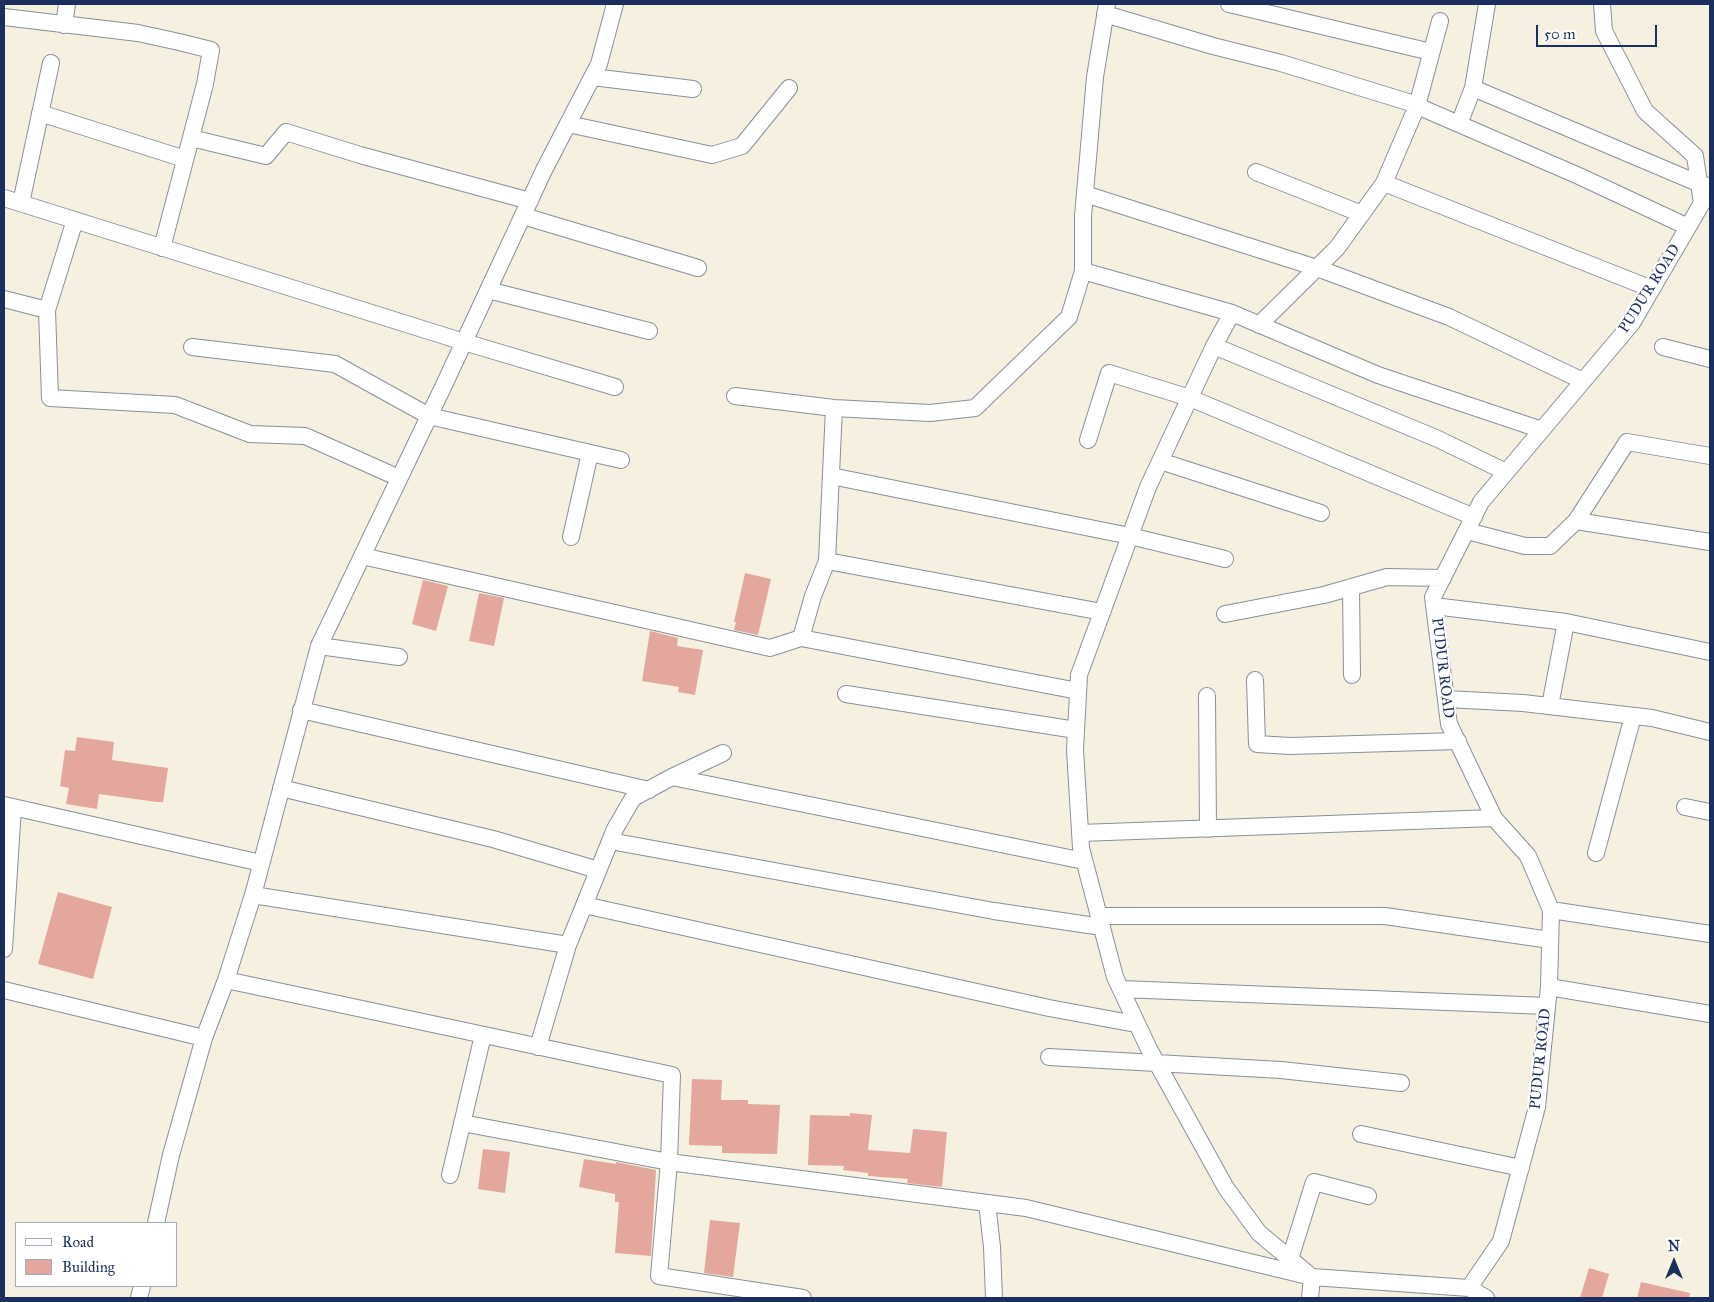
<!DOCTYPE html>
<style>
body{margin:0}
#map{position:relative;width:1714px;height:1302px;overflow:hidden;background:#f5f0df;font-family:"IM FELL Great Primer",serif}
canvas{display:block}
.frame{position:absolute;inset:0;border:5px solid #1b2f5e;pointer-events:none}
.legend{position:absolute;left:15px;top:1222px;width:162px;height:65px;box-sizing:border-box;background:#fff;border:1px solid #a4acbf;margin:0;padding:6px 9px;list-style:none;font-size:15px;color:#1b2f5e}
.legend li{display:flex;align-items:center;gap:10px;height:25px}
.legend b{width:25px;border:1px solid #a4acbf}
.north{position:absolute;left:1649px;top:1237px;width:50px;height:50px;-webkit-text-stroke:4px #fff;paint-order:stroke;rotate:0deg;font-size:14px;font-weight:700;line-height:20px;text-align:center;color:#1b2f5e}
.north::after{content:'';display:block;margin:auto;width:18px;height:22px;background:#1b2f5e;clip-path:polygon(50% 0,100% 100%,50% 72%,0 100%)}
.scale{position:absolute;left:1536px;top:25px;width:121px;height:22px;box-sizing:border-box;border:2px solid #1b2f5e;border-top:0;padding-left:6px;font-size:15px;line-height:18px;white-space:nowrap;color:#1b2f5e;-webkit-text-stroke:4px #fff;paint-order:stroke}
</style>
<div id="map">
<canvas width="1714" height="1302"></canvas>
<div class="frame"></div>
<ul class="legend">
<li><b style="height:6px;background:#fff"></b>Road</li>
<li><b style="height:14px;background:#e4a79e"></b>Building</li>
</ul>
<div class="north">N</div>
<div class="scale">50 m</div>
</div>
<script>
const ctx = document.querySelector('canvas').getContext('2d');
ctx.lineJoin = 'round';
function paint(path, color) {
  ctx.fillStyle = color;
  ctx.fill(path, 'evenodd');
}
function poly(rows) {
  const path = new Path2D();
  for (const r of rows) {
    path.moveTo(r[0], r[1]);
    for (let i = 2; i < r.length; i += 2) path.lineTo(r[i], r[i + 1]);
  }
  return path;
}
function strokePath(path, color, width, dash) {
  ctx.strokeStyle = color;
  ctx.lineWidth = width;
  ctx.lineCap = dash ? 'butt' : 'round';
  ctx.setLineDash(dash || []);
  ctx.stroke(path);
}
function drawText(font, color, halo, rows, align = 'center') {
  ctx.font = font + ' "IM FELL Great Primer",serif';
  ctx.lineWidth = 4.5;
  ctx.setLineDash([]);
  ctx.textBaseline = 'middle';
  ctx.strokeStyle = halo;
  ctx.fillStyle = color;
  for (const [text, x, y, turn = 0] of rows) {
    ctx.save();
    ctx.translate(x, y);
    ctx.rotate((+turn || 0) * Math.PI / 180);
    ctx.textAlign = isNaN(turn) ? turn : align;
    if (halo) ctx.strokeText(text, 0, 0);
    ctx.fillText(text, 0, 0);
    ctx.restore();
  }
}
const building = poly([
 [745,573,771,579,758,635,734,630,736,622,734,622],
 [423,580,448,586,436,631,412,624],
 [479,593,504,598,494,646,469,641],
 [650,631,678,638,677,646,703,650,695,695,678,692,679,687,642,681],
 [77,737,114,742,112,760,168,768,163,802,157,802,99,794,97,809,66,804,69,788,60,786,65,750,75,751],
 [58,892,112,907,93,979,38,964],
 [692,1079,722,1080,721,1100,748,1100,748,1104,780,1105,777,1154,722,1153,722,1146,689,1145],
 [850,1113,872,1115,868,1150,910,1153,913,1129,947,1132,942,1187,907,1183,908,1179,868,1176,868,1173,843,1170,844,1166,808,1165,810,1115,850,1116],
 [483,1149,510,1152,505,1193,478,1189],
 [584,1159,616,1164,616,1162,656,1170,651,1256,615,1253,619,1202,615,1202,615,1194,579,1187],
 [710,1220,740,1223,733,1277,704,1273],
 [1589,1268,1609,1274,1602,1298,1580,1298],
 [1641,1282,1690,1293,1689,1298,1637,1298]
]);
const minor = poly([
 [1229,4,1431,52],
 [1105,14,1213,46,1281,63,1408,102,1579,176,1688,227],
 [4,17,138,33,179,42,211,50,205,84,162,248],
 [64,25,67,4],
 [592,77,693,89],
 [1473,88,1487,4],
 [40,113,185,159],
 [568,124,712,155,742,146,789,88],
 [1459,124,1473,88,1700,184,1708,186],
 [191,138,266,156,286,132,360,155,530,201],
 [1256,172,1362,214],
 [1384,183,1652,289],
 [1085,194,1317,268,1449,317,1583,381],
 [4,198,464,342,615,387],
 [21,203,51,63],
 [523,216,698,268],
 [1083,271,1232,313,1378,375,1542,430],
 [488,290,649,331],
 [4,299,47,310,75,220],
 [47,310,50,398,175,405,250,434,305,436,399,478],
 [1232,313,1214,346,1148,487,1079,675,1075,750,1081,848,1115,977,1148,1047,1226,1188,1259,1233,1308,1274],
 [1259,325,1337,248,1384,183,1417,106,1440,21],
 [1214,346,1438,439,1506,472],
 [192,347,335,364,429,416,621,460],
 [1663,347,1710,359],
 [735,396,834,408,930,413,975,408,1069,317,1083,271,1083,216,1095,77,1107,4],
 [1088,440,1109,373,1190,398,1474,517],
 [1710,456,1627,442,1576,521,1710,542],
 [1160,461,1321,513],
 [831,476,1130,536,1225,559],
 [1467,531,1525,546,1550,546,1576,521],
 [571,537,590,453],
 [362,556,770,648,801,638,813,596,827,561,834,408],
 [827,561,1102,612],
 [1351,587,1352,675],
 [1434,606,1566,622,1710,652],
 [1225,614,1324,595,1387,577,1443,578],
 [801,638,1078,691],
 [319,646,399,657],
 [1255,680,1257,744,1290,746,1458,741],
 [846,694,1076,730],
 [1207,696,1208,829],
 [1446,699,1523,703,1652,718,1710,732],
 [1550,706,1566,622],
 [301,710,649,790],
 [672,777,1084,861],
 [281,788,493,839,598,870],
 [4,805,261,863],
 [1685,807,1710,812],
 [1080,833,1494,818],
 [610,841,994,911,1102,927],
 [1596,853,1633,716],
 [253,895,568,945],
 [584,905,1049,1008,1136,1024],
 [1551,910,1710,934],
 [1099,916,1385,916,1550,940],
 [4,949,13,807],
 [226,980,672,1075,669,1162,1026,1208,1312,1277],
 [1549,987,1710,1014],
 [1121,989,1547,1006],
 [4,990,204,1038],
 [538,1047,568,945,615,829,633,798,672,777,723,753],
 [1049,1057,1281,1070,1401,1083],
 [462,1123,669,1162,659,1276,803,1298],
 [1361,1134,1521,1168],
 [450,1175,483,1035],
 [987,1203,992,1247,994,1298],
 [156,1223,171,1155,204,1038,226,980,253,895,319,646,444,385,544,170,599,64,615,4],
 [1290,1259,1314,1182,1368,1196],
 [1469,1288,1486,1298],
 [139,1298,142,1286],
 [1310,1298,1312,1277,1469,1288,1501,1241,1537,1107,1549,987,1551,910,1528,856,1494,818,1449,724,1433,597,1481,502,1632,323,1702,203,1695,156,1645,111,1604,31,1602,4]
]);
const streetNames = [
 ["PUDUR ROAD",1650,289,-58],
 ["PUDUR ROAD",1442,668,83],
 ["PUDUR ROAD",1541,1059,-84]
];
paint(building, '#e4a79e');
strokePath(minor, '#88909e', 18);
strokePath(minor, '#fff', 16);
drawText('15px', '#1b2f5e', '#fff', streetNames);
</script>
